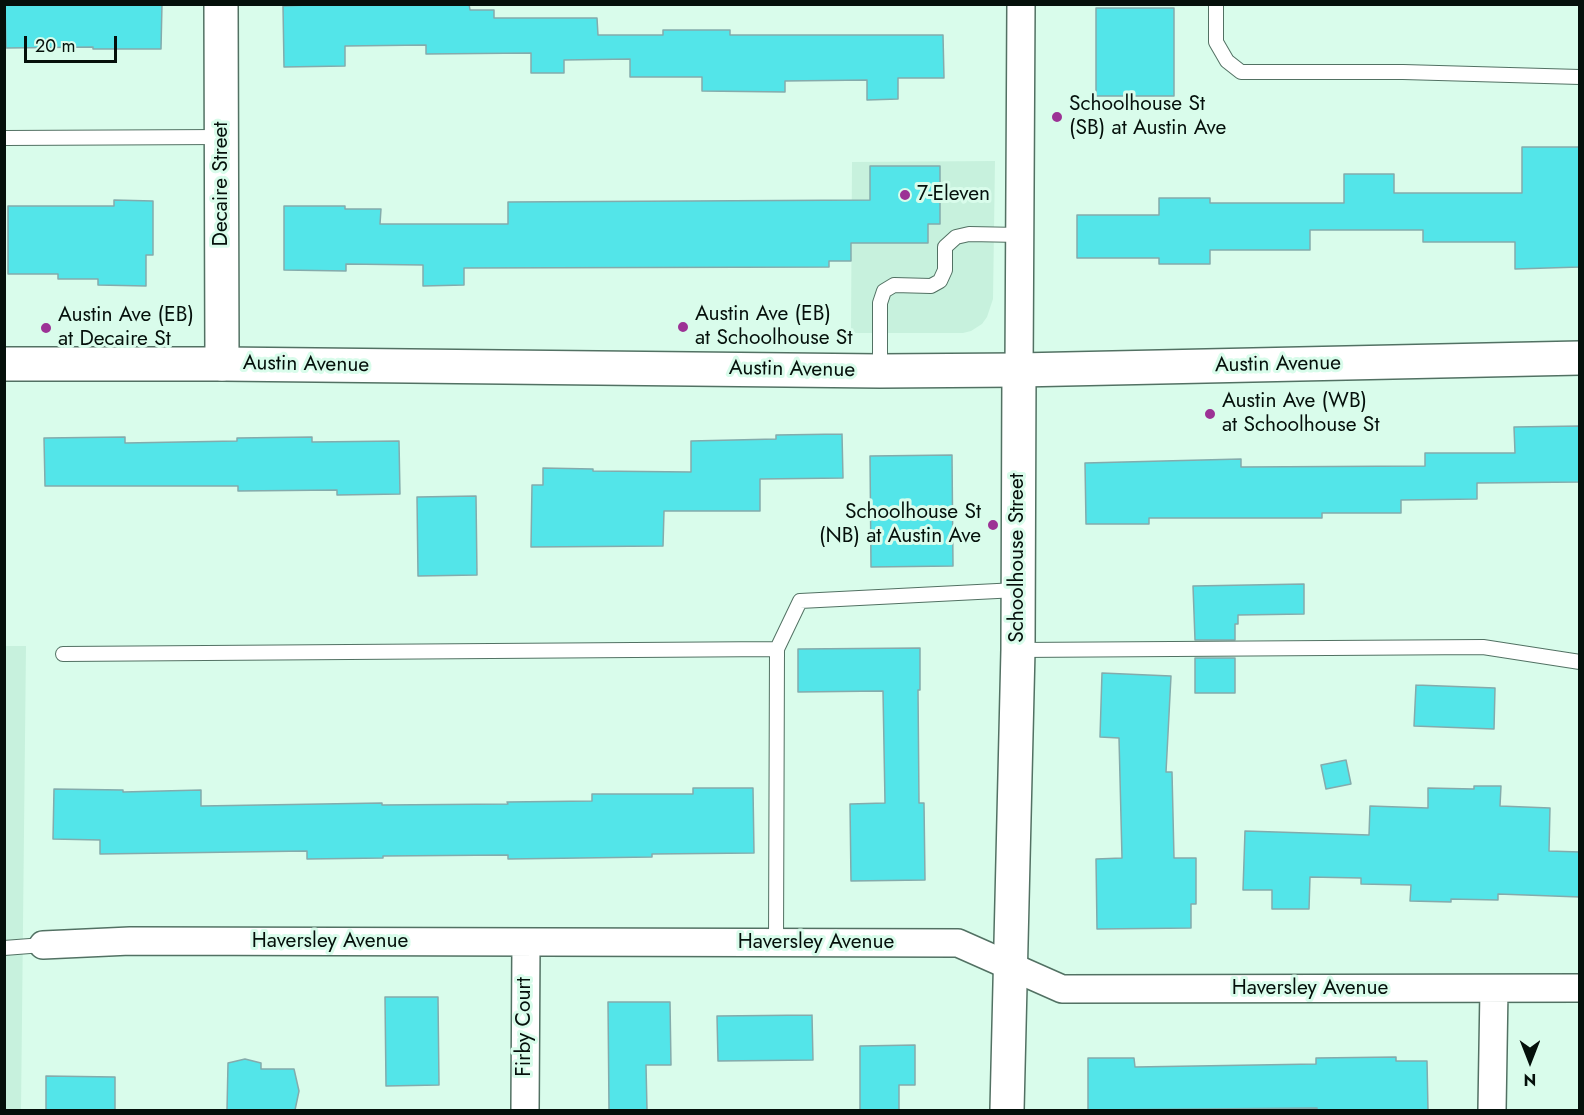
<!DOCTYPE html>
<style>
body{margin:0}
#map{position:relative;width:1584px;height:1115px;overflow:hidden;background:#d9fceb;font-family:Jost,sans-serif}
canvas{display:block}
.frame{position:absolute;inset:0;border:6px solid #05100b;pointer-events:none}
.north{position:absolute;left:1500px;top:1031px;width:60px;height:60px;-webkit-text-stroke:4px #d9fceb;paint-order:stroke;rotate:180deg;font-size:16px;font-weight:700;line-height:24px;text-align:center;color:#05100b}
.north::after{content:'';display:block;margin:auto;width:21px;height:27px;background:#05100b;clip-path:polygon(50% 0,100% 100%,50% 72%,0 100%)}
.scale{position:absolute;left:24px;top:36px;width:93px;height:27px;box-sizing:border-box;border:3px solid #05100b;border-top:0;padding-left:8px;font-size:18px;line-height:21px;white-space:nowrap;color:#05100b;-webkit-text-stroke:4px #d9fceb;paint-order:stroke}
</style>
<div id="map">
<canvas width="1584" height="1115"></canvas>
<div class="frame"></div>
<div class="north">N</div>
<div class="scale">20 m</div>
</div>
<script>
const ctx = document.querySelector('canvas').getContext('2d');
ctx.lineJoin = 'round';
function paint(path, color) {
  ctx.fillStyle = color;
  ctx.fill(path, 'evenodd');
}
function poly(rows) {
  const path = new Path2D();
  for (const r of rows) {
    path.moveTo(r[0], r[1]);
    for (let i = 2; i < r.length; i += 2) path.lineTo(r[i], r[i + 1]);
  }
  return path;
}
function strokePath(path, color, width, dash) {
  ctx.strokeStyle = color;
  ctx.lineWidth = width;
  ctx.lineCap = dash ? 'butt' : 'round';
  ctx.setLineDash(dash || []);
  ctx.stroke(path);
}
function drawText(font, color, halo, rows, align = 'center') {
  ctx.font = font + ' Jost,sans-serif';
  ctx.lineWidth = 6;
  ctx.setLineDash([]);
  ctx.textBaseline = 'middle';
  ctx.strokeStyle = halo;
  ctx.fillStyle = color;
  for (const [text, x, y, turn = 0] of rows) {
    ctx.save();
    ctx.translate(x, y);
    ctx.rotate((+turn || 0) * Math.PI / 180);
    ctx.textAlign = isNaN(turn) ? turn : align;
    if (halo) ctx.strokeText(text, 0, 0);
    ctx.fillText(text, 0, 0);
    ctx.restore();
  }
}
const built = poly([
 [995,161,993,299,987,317,982,324,971,331,963,333,851,333,852,162],
 [4,646,26,646,21,1110,5,1110]
]);
const building = poly([
 [5,4,162,4,161,49,93,49,93,47,6,48,5,4],
 [335,4,469,4,470,10,494,10,494,18,597,18,598,35,663,35,663,30,730,30,730,35,943,35,944,78,898,78,898,99,867,100,867,80,785,81,785,92,702,91,702,77,630,77,630,59,564,60,564,73,531,73,531,53,426,54,426,45,345,46,345,66,284,67,283,6,335,4],
 [1096,8,1174,8,1174,96,1096,96,1096,8],
 [1522,147,1580,147,1580,267,1515,269,1515,242,1423,242,1423,230,1310,230,1310,250,1210,250,1210,264,1159,264,1159,258,1077,258,1077,215,1159,215,1159,198,1210,198,1210,203,1344,203,1344,174,1394,174,1394,193,1522,193,1522,147],
 [870,166,940,166,940,224,928,224,928,243,851,243,851,261,829,261,829,267,464,268,464,285,423,286,423,265,346,264,346,271,284,270,284,206,345,206,345,209,381,209,380,224,508,224,508,202,870,200,870,166],
 [114,200,153,201,153,255,146,255,146,286,98,285,98,279,58,279,58,274,8,274,8,206,114,206,114,200],
 [1580,426,1580,482,1477,483,1477,499,1401,500,1401,513,1322,513,1322,518,1149,518,1149,524,1086,524,1085,463,1241,459,1241,467,1425,466,1425,453,1515,453,1514,427,1580,426],
 [842,434,843,478,760,479,760,511,664,511,663,546,531,547,532,485,543,485,543,468,593,469,593,471,691,472,691,441,776,439,776,435,842,434],
 [125,437,125,443,237,441,237,438,312,437,312,442,399,441,400,494,337,495,337,490,238,491,238,486,45,486,44,438,125,437],
 [952,455,953,566,871,567,870,456,952,455],
 [476,496,477,575,418,576,417,497,476,496],
 [1304,584,1304,614,1238,615,1238,624,1235,624,1235,640,1195,640,1193,586,1304,584],
 [920,648,920,690,918,690,919,803,924,803,925,880,851,881,850,804,885,803,883,691,798,692,798,649,920,648],
 [1195,658,1235,658,1235,693,1195,693,1195,658],
 [1102,673,1171,676,1166,772,1172,772,1174,858,1196,858,1196,904,1191,904,1191,928,1097,929,1096,859,1122,858,1119,738,1100,737,1102,673],
 [1416,685,1495,688,1494,729,1414,726,1416,685],
 [1346,760,1351,784,1326,789,1321,765,1346,760],
 [1474,786,1501,786,1500,806,1550,808,1549,851,1580,852,1580,897,1498,894,1498,900,1451,899,1451,902,1410,901,1411,885,1361,884,1361,878,1310,877,1309,909,1272,909,1272,890,1243,890,1245,831,1369,835,1370,806,1428,808,1428,788,1474,789,1474,786],
 [693,788,753,788,754,853,652,854,652,857,508,859,508,855,383,856,383,858,307,859,307,851,100,854,100,840,53,839,54,789,123,790,123,792,201,790,201,806,382,803,382,805,508,804,507,802,592,801,592,794,693,794,693,788],
 [385,997,438,997,439,1085,386,1086,385,997],
 [608,1002,670,1002,671,1065,646,1065,647,1110,609,1110,608,1002],
 [812,1015,813,1060,718,1061,717,1016,812,1015],
 [915,1045,915,1085,899,1085,899,1110,860,1110,860,1046,915,1045],
 [1396,1057,1396,1061,1427,1061,1428,1110,1317,1110,1317,1108,1088,1110,1088,1058,1134,1058,1135,1067,1316,1064,1316,1058,1396,1057],
 [245,1059,261,1063,261,1069,294,1069,299,1091,295,1110,227,1110,228,1063,245,1059],
 [46,1076,115,1077,115,1110,46,1110,46,1076]
]);
const service = poly([
 [1216,4,1216,42,1227,61,1241,72,1403,72,1580,77],
 [4,138,221,137],
 [880,371,880,303,884,291,894,285,931,286,940,281,945,270,945,247,956,237,969,234,1020,235],
 [1018,650,1483,647,1580,662],
 [63,654,777,649],
 [776,943,777,649,800,601,1017,590],
 [4,948,43,945]
]);
const minor = poly([
 [1019,370,1021,4],
 [43,945,130,941,958,943,1062,989,1580,988],
 [525,1110,526,943],
 [1492,1110,1494,989]
]);
const tertiary = poly([
 [221,4,222,364],
 [1007,1110,1018,650,1019,370]
]);
const secondary = poly([
 [4,364,222,364,880,371,1019,370,1580,358]
]);
const markers = [
 [1057,117,6,"#9c3295"],
 [905,195,6,"#9c3295"],
 [683,327,6,"#9c3295"],
 [46,328,6,"#9c3295"],
 [1210,414,6,"#9c3295"],
 [993,525,6,"#9c3295"]
];
const poiNames = [
 ["Schoolhouse St",1069,105],
 ["(SB) at Austin Ave",1069,129],
 ["7-Eleven",917,195],
 ["Austin Ave (EB)",695,315],
 ["at Schoolhouse St",695,339],
 ["Austin Ave (EB)",58,316],
 ["at Decaire St",58,340],
 ["Austin Ave (WB)",1222,402],
 ["at Schoolhouse St",1222,426],
 ["Schoolhouse St",981,513,"right"],
 ["(NB) at Austin Ave",981,537,"right"]
];
const streetNames = [
 ["Decaire Street",222,184,-90],
 ["Austin Avenue",306,365,1],
 ["Austin Avenue",1278,365,-1],
 ["Austin Avenue",792,370,1],
 ["Schoolhouse Street",1018,558,-90],
 ["Haversley Avenue",330,942],
 ["Haversley Avenue",816,943],
 ["Haversley Avenue",1310,989],
 ["Firby Court",525,1027,-90]
];
paint(built, '#c7f1dd');
paint(building, '#53e5e9');
strokePath(building, '#84abac', 1.5);
strokePath(service, '#527163', 16);
strokePath(minor, '#527163', 30);
strokePath(tertiary, '#527163', 36);
strokePath(secondary, '#527163', 36);
strokePath(service, '#fff', 14);
strokePath(minor, '#fff', 27);
strokePath(tertiary, '#fff', 33);
strokePath(secondary, '#fff', 33);
for (const [x, y, r, color] of markers) {
  const dot = new Path2D();
  dot.arc(x, y, r, 0, 2 * Math.PI);
  ctx.fillStyle = color;
  ctx.fill(dot);
  strokePath(dot, '#d9fceb', 2);
}
drawText('21px', '#05100b', '#d9fceb', poiNames, 'left');
drawText('21px', '#05100b', '#d9fceb', streetNames);
</script>
